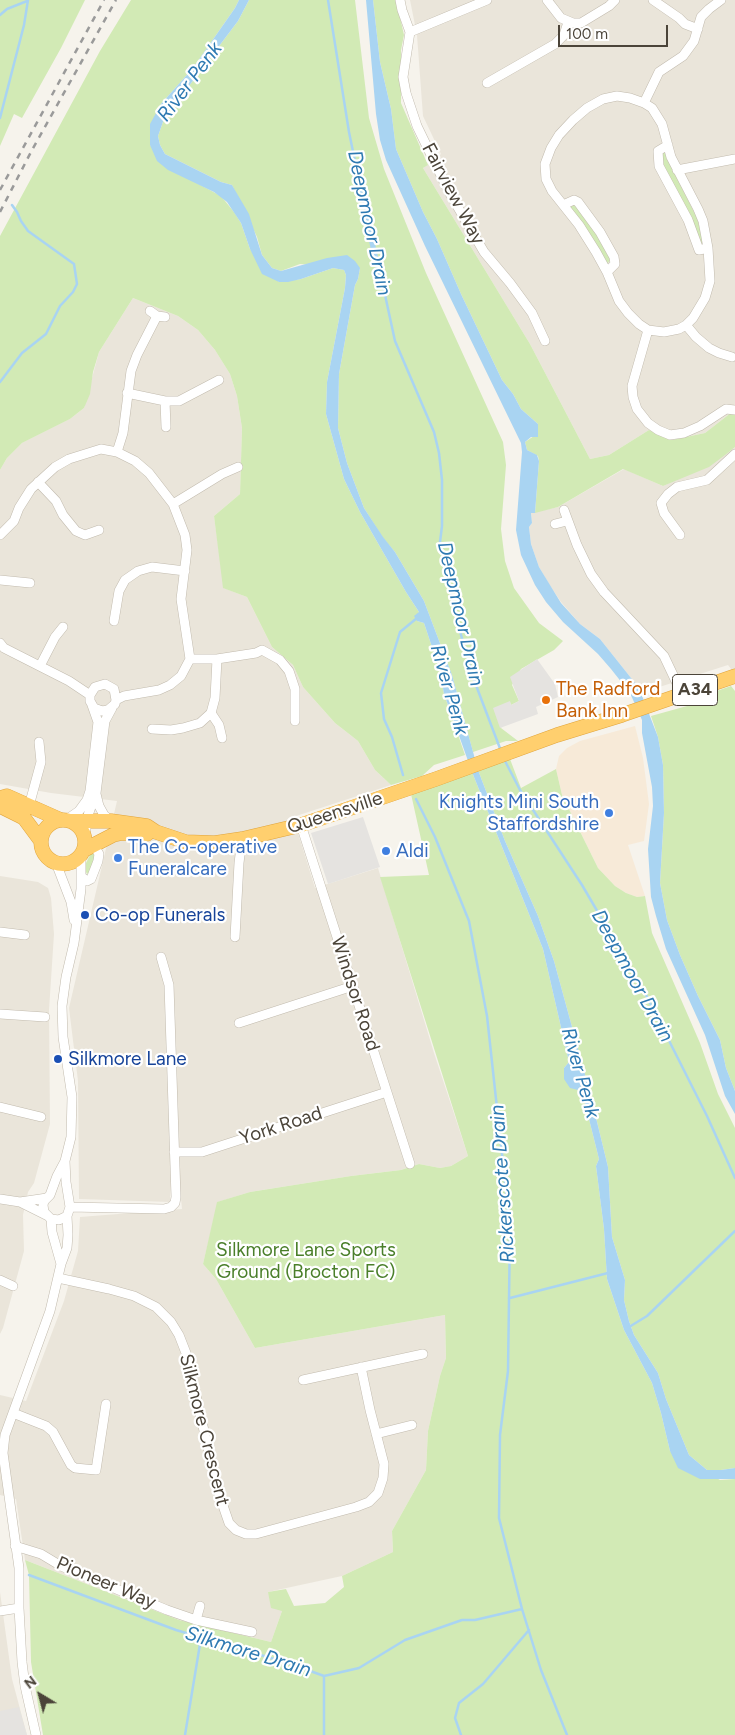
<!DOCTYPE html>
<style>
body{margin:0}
#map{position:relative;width:735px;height:1735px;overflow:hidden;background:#f6f3ec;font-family:Figtree,sans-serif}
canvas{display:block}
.north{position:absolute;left:15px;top:1670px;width:50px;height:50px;-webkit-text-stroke:4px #fff;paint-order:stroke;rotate:323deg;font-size:14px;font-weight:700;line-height:20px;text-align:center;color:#4b4439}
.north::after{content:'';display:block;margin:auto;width:18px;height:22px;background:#4b4439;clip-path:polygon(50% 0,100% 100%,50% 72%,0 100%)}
.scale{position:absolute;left:558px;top:25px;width:110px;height:22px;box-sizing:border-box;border:2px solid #4b4439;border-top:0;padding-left:6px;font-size:15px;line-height:18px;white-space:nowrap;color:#4b4439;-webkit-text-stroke:4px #fff;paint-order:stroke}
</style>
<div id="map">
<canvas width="735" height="1735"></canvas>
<div class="north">N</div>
<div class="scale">100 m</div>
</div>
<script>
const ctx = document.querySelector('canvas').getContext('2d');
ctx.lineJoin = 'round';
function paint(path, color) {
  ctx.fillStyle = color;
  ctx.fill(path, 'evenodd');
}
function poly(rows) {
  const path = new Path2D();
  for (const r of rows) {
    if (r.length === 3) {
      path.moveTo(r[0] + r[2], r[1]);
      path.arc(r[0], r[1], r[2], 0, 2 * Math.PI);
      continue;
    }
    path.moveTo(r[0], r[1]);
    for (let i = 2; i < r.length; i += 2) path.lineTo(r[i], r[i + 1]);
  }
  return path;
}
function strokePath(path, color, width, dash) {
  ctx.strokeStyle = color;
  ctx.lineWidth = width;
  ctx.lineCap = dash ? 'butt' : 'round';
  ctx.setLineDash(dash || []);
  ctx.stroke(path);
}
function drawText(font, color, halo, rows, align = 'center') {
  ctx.font = font + ' Figtree,sans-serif';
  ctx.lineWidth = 4.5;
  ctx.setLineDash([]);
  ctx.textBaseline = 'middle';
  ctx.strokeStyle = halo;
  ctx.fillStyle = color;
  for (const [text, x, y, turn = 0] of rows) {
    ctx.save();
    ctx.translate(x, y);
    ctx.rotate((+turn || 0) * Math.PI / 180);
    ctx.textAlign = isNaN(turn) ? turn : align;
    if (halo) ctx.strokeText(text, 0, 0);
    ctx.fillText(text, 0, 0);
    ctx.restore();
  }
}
const residential = poly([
 [410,0,735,0,735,415,732,412,705,433,672,440,649,430,609,455,590,459,530,344,423,168,441,154,423,116,417,35],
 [133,298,178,316,198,330,215,350,230,374,237,396,242,428,240,494,214,516,224,588,247,597,272,647,293,665,303,687,335,723,358,741,375,770,391,785,293,817,315,888,378,868,434,1053,468,1156,451,1166,440,1168,419,1164,401,1170,351,1176,250,1192,218,1202,203,1264,216,1279,255,1348,445,1315,446,1358,440,1376,428,1431,426,1470,392,1531,393,1552,342,1576,268,1592,282,1611,271,1642,179,1620,25,1560,16,1499,0,1495,0,1395,26,1401,64,1301,78,1251,80,1217,182,1209,179,1178,171,1179,170,1202,79,1199,78,1081,69,1008,117,801,51,793,0,784,0,470,7,458,22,443,70,419,84,408,99,352],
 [735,447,735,674,728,665,650,690,639,688,600,639,580,624,561,602,549,584,539,567,531,544,529,527,532,523,531,513,558,507,624,469,663,486,729,452],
 [0,876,38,882,48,888,51,898,54,934,49,1010,50,1124,34,1183,28,1192,23,1215,24,1251,3,1328,0,1334],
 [0,1592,12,1679,27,1735,0,1735]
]);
const commercial = poly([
 [635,726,643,758,649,804,644,841,628,845,645,896,637,897,626,893,615,886,598,868,562,795,556,769,559,756,567,748,580,741]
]);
const green = poly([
 [0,0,85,0,61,48,22,118,14,114,0,146],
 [131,0,239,0,235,8,193,68,161,104,150,145,193,181,221,196,234,212,241,223,250,249,279,282,301,279,333,268,344,270,346,275,345,288,327,382,326,414,344,479,360,512,406,592,419,612,417,621,424,623,440,671,444,694,465,755,434,765,422,776,391,785,375,770,358,741,335,723,303,687,293,665,272,647,247,597,223,588,214,516,240,494,242,428,237,396,230,374,215,350,198,330,178,316,133,298,99,352,93,372,90,394,84,408,70,419,22,443,7,458,0,470,0,236,100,51],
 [249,0,355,0,369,118,384,169,426,273,503,442,506,465,501,529,505,561,514,588,539,623,563,641,554,650,521,669,512,685,519,701,511,705,510,702,501,728,518,741,506,741,473,752,452,675,424,601,395,552,383,538,364,508,347,463,338,428,339,374,355,285,358,279,360,268,300,264,281,271,272,268,262,255,257,237,232,185,221,182,165,154,160,145,158,136,164,119,238,21],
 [373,0,396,0,404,35,401,50,401,103,428,165,423,168,530,344,590,459,609,455,649,430,672,440,705,433,732,412,735,415,735,447,729,452,709,467,663,486,623,469,558,507,535,513,539,461,538,456,527,450,525,442,534,436,538,424,521,409,513,394,502,380,461,294,437,239,423,212,396,149,391,109,380,62],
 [665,150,672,169,697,218,704,244,699,246,663,168,660,155],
 [576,203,612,258,607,264,570,207],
 [731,686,735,691,735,1091,726,1068,720,1040,698,996,680,955,667,920,660,883,664,813,663,765,658,737,651,716,687,706,711,693],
 [510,759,521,788,556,769,562,795,598,868,615,886,626,893,637,897,645,896,652,933,700,1043,718,1094,735,1128,735,1468,721,1470,707,1470,689,1455,666,1399,658,1373,634,1335,629,1321,624,1300,625,1280,612,1237,608,1167,589,1089,554,961,538,916,505,841,478,770],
 [472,772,543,949,569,1062,564,1068,578,1090,583,1095,599,1159,596,1166,604,1229,607,1279,624,1330,652,1383,661,1413,670,1451,720,1480,735,1479,735,1735,43,1735,31,1662,29,1575,25,1560,179,1620,271,1642,282,1611,271,1608,268,1592,286,1589,294,1606,325,1603,344,1587,342,1576,393,1552,392,1531,426,1470,428,1431,440,1376,446,1358,445,1315,255,1348,216,1279,203,1264,217,1202,250,1192,351,1176,401,1170,419,1164,440,1168,451,1166,468,1156,380,877,429,875,411,794],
 [93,853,95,856,90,872,87,874,85,870,86,863,90,855]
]);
const parking = poly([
 [537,659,555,684,558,697,536,707,538,714,500,728,493,708,510,701,511,705,519,701,510,677],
 [363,817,380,867,328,884,311,833],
 [19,1707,27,1735,0,1735,0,1711]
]);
const water = poly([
 [239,0,249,0,238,21,164,119,158,136,160,145,165,154,221,182,232,185,249,214,262,255,272,268,281,271,327,258,347,255,355,261,360,268,358,279,355,285,339,374,338,428,347,463,364,508,383,537,395,552,424,601,452,675,478,770,505,841,538,916,554,961,589,1089,608,1167,612,1237,625,1280,624,1300,629,1321,634,1335,658,1373,666,1399,689,1455,707,1470,721,1470,735,1468,735,1479,700,1479,678,1468,670,1451,661,1413,652,1383,624,1330,607,1279,604,1229,596,1166,599,1159,583,1095,578,1090,570,1088,564,1079,564,1068,569,1062,543,949,472,772,452,716,444,694,440,671,424,623,417,621,414,616,419,612,406,592,360,512,344,479,326,414,327,382,345,288,346,275,344,270,333,268,301,279,288,282,279,282,262,274,250,249,241,223,227,202,214,192,168,170,157,161,150,145,150,124,161,104,193,68,235,8],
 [366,0,373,0,380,62,391,109,396,149,423,212,437,239,461,294,502,380,513,394,521,409,538,424,538,437,531,437,525,442,527,450,537,455,539,461,535,513,531,513,532,523,529,527,531,544,539,567,561,603,580,624,600,639,639,688,658,737,663,765,664,813,660,883,667,920,680,955,698,996,720,1040,726,1068,735,1091,735,1114,725,1096,705,1035,666,949,656,916,651,897,648,849,653,806,652,787,642,733,642,720,630,693,611,669,598,654,563,622,546,602,535,585,521,555,516,530,522,452,521,443,425,246,386,160,380,140,376,114],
 [362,212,368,213,384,283,379,283]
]);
const stream = poly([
 [328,0,349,132,366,215],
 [0,15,7,9,27,1],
 [0,118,24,25,28,0],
 [382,281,395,341,434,432,439,453,442,480,442,526,440,542,457,621,474,680,501,751],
 [0,382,22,353,46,334,60,306,73,292,77,284,74,264,28,231,21,221,17,212,12,205],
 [504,759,520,790,582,885,644,991,707,1116,735,1178],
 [403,775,392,737,384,719,381,693,400,632,417,618],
 [416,799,435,837,469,921,487,1016,510,1228,508,1371,500,1435,499,1518,522,1609,541,1670,567,1735],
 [510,1298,608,1273],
 [629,1327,647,1316,735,1231],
 [29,1575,176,1630,291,1664,324,1676,359,1668,405,1640,462,1620,475,1620,522,1609],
 [185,1735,201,1638],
 [324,1735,324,1677],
 [461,1735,455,1718,459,1703,483,1684,529,1630]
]);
const minor = poly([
 [400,0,402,10,410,32],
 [547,0,561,18,573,23,581,23,609,6,615,0],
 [653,0,679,18,685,24,698,29],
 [410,32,403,77,406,93,417,126,449,192,484,252,510,283,532,313,545,341],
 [410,32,487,0],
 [487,83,555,44,564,35,568,22],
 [617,96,630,98,644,103,652,108,662,124,671,157,698,209,703,221,708,248,710,281,705,298,693,318,686,325,679,329,664,332,648,330,639,324,628,313,619,301,607,272,596,252,579,225,552,191,546,179,545,164,551,148,559,135,573,120,587,108,603,99,617,96],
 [644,103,659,72,683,56,694,41,701,17,709,9,721,0],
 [668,145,658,151,659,166,688,220,699,250,708,248],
 [677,170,735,159],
 [563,205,574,200,578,202,600,232,614,257,615,264,607,272],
 [150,311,157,316,165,317],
 [686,325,696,337,709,348,719,353,732,357],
 [648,330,632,386,633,397,637,409,648,423,658,430,670,435,684,433,700,426,726,409,735,410],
 [127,393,165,401,179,401,219,380],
 [165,401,166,427],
 [117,452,123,433,131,371,137,355,157,316],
 [38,482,56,501,63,515,76,531,85,535,99,530],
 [173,504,222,474,238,467],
 [564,510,577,545,591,574,604,592,664,656,682,694],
 [555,524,567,521],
 [0,535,14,521,19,508,31,489,55,467,69,459,101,449,117,452,135,461,149,473,173,504,185,535,187,550,181,599,190,659,181,676,170,685,159,690,124,696,116,700,115,704,108,710,102,711,94,708,90,701,90,695,95,687,105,684,114,689,116,700],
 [680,535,664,513,661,503,668,494,677,487,707,480,735,454],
 [0,580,30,583],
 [114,621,119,591,125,580,138,571,152,567,185,571],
 [0,643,4,648,69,681,90,695],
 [190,659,217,659,256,653,262,650,280,660,289,671,295,689,295,721],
 [40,666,55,637,63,627],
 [211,713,215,698,217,659],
 [211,713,219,725,222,738],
 [152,729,171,730,183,728,200,723,211,713],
 [96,794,99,806,104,815,111,821],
 [29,806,41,762,39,742],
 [66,820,79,811,87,800,90,791,98,722,92,705],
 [301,825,410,1164],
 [85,838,87,818,96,793,105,721,112,708],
 [56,863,71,902,74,920],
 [82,877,87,881,91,879,98,861,99,854,96,849,89,847],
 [0,932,25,935],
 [235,937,239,863,242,839],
 [0,1014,45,1017],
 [239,1023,353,986],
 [0,1107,41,1117],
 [174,1152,202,1152,387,1092],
 [0,1199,20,1202,47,1198],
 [20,1202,48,1216],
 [70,1207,164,1209,171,1207,175,1203,176,1197,169,985,161,957],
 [67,1216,59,1220,51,1219,44,1212,43,1205,44,1201,50,1195,57,1176,65,1161,71,1137,72,1097,63,1037,62,1006,66,977,74,943,81,889,81,854],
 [51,1219,52,1232,61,1264],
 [58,1278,109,1289,134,1296,156,1307,171,1322,179,1335,186,1353,218,1491,229,1523,236,1530,246,1534,256,1534,356,1507,369,1502,378,1493,383,1478,384,1464,370,1410,361,1367],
 [0,1280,13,1286],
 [303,1380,423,1354],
 [13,1413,46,1426,53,1432,71,1465,75,1468,96,1470,106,1404],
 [376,1434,412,1425],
 [15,1546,41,1554,61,1566,167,1610,196,1620,252,1632],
 [0,1611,19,1608],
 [196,1620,200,1606],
 [36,1735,25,1686,22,1662,19,1608,19,1568,3,1453,5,1435,50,1311,61,1264,67,1248,68,1235,67,1216,70,1207,66,1182,65,1161]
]);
const highway = poly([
 [0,798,7,796,61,820],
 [0,806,24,818,41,841],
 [63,842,22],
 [71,821,111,821,147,826,156,832,186,842,215,843,242,839,301,825,436,779,557,735,622,715,735,676],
 [84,850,113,835,122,833,147,834]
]);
const rail = poly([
 [0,190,104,0],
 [0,212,32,150,116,0]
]);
const markers = [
 [546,700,5,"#e8710a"],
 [609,813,5,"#3f7fe0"],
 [386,851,5,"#3f7fe0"],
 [118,858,5,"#3f7fe0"],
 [85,915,5,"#1a4fb4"],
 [58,1059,5,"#1a4fb4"]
];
const shields = [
 [695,690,45]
];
const shieldNames = [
 ["A34",695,690]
];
const streetNames = [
 ["Fairview Way",453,194,62],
 ["Queensville",335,813,-18],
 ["Windsor Road",355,994,72],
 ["York Road",281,1126,-18],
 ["Silkmore Crescent",204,1430,76],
 ["Pioneer Way",106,1583,23]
];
const foodNames = [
 ["The Radford",556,689],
 ["Bank Inn",556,711]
];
const shopNames = [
 ["Knights Mini South",599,802,"right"],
 ["Staffordshire",599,824,"right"],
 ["The Co-operative",128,847],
 ["Funeralcare",128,869],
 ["Aldi",396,851]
];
const transitNames = [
 ["Co-op Funerals",95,915],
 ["Silkmore Lane",68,1059]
];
const parkNames = [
 ["Silkmore Lane Sports",306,1250],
 ["Ground (Brocton FC)",306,1272]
];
const waterNames = [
 ["River Penk",190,82,-53],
 ["Deepmoor Drain",369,223,78],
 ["Deepmoor Drain",460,614,77],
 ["River Penk",449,690,74],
 ["Deepmoor Drain",632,976,61],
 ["River Penk",580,1073,74],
 ["Rickerscote Drain",503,1184,-94],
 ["Silkmore Drain",248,1652,17]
];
paint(residential, '#eae5da');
paint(commercial, '#f7ead8');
paint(green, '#d2eab5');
paint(parking, '#e5e3e0');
paint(water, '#a9d4f2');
strokePath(stream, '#a9d4f2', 2.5);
strokePath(minor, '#c2bbae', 10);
strokePath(highway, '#e0a43c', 15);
strokePath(minor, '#fff', 9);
strokePath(highway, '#ffcf6e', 14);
strokePath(rail, '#9a9a9a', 2.5, [6, 6]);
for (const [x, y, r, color] of markers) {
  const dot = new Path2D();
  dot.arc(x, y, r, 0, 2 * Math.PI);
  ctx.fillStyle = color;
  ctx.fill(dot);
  strokePath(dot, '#fff', 2);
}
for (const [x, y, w] of shields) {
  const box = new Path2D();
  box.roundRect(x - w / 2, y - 15.5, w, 31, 4);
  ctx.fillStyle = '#fff';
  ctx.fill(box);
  strokePath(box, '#4b4439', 1);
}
drawText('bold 18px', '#4b4439', null, shieldNames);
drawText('19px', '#4b4439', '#fff', streetNames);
drawText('19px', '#c56008', '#fff', foodNames, 'left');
drawText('19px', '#366cbe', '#fff', shopNames, 'left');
drawText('19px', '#164399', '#fff', transitNames, 'left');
drawText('19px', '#4a7f2a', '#fff', parkNames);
drawText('italic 20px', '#2e7ab2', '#fff', waterNames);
</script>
